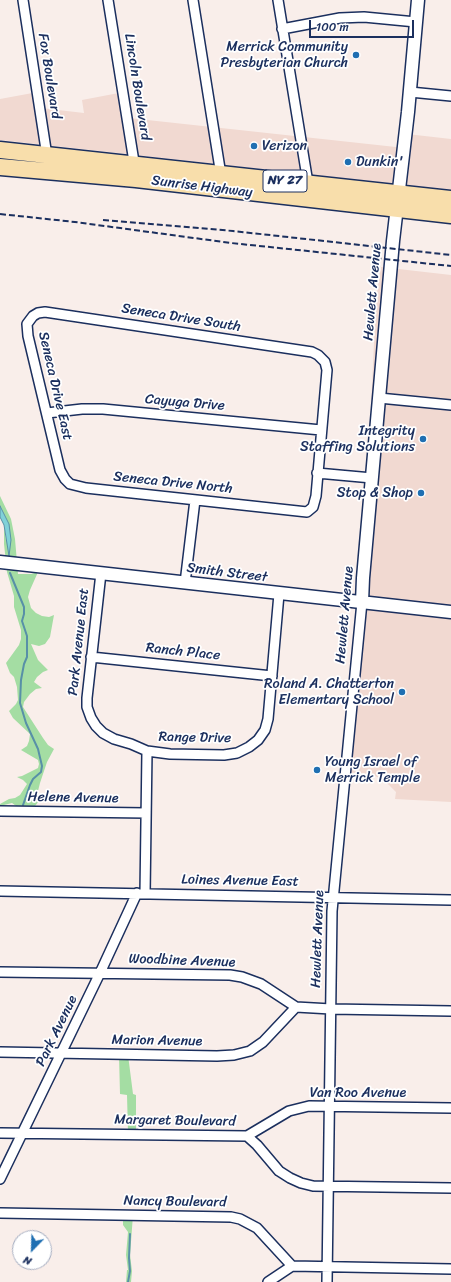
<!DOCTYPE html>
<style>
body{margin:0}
#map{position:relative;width:451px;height:1282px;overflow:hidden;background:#f9eeea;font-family:Sriracha,sans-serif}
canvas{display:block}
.north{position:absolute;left:12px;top:1230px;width:40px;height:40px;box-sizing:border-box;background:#fff;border:1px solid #a4acbf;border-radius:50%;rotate:203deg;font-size:11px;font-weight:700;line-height:16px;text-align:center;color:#1b2f5e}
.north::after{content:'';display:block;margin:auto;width:14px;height:18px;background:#1f6fb2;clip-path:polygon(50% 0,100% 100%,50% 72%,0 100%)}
.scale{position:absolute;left:309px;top:20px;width:105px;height:18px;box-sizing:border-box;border:2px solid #1b2f5e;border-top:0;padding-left:5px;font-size:12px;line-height:14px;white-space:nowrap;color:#1b2f5e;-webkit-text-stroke:3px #fff;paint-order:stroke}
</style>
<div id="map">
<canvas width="451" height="1282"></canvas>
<div class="north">N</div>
<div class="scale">100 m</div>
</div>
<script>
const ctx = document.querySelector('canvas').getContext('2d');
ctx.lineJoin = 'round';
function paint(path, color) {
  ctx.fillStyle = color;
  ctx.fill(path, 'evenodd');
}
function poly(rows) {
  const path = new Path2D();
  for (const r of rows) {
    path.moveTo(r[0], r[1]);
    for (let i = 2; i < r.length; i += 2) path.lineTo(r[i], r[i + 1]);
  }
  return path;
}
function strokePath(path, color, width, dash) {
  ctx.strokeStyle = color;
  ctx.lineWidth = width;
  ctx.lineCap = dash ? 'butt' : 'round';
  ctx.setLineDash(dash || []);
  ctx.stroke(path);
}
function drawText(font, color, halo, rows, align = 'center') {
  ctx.font = font + ' Sriracha,sans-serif';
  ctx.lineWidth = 3.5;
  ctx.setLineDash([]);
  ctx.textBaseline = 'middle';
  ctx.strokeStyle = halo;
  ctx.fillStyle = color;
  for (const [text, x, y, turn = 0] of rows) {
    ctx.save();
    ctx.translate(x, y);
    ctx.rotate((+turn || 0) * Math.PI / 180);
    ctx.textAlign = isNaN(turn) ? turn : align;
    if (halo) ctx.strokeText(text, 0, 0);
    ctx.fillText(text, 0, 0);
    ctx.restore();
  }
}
const built = poly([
 [38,92,41,108,84,113,82,100,124,92,129,118,405,148,407,134,451,139,451,190,0,140,0,99],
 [381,267,451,275,451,802,395,799,396,792,389,785,380,778,369,774,346,772,362,602,376,300]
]);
const green = poly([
 [0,496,11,519,15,539,18,574,31,574,38,572,30,590,28,597,31,608,36,613,42,616,49,617,54,615,50,637,45,644,39,646,31,644,38,660,48,670,43,672,37,677,34,682,42,688,36,689,30,694,24,702,23,707,43,738,48,745,54,749,47,762,40,783,38,791,39,801,35,806,31,808,19,808,12,803,0,806,0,804,9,799,15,798,20,795,27,784,23,780,17,777,22,776,38,768,39,764,38,760,21,750,27,746,29,741,30,734,13,718,9,711,16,704,18,700,17,687,14,677,10,673,6,663,19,645,21,639,21,630,14,607,14,596,7,572,4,544,4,525,6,540,9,524,0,506],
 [119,1055,128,1055,133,1094,136,1095,136,1133,128,1133,127,1095,120,1094],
 [123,1215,133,1215,130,1255,132,1271,131,1282,126,1282,127,1270,128,1270,126,1255,128,1232,123,1225]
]);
const water = poly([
 [0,506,9,524,11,540,9,556,4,525,0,517,0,506]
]);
const stream = poly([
 [10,573,24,607,24,614,22,621,27,636,27,657,24,664,21,680,20,703,26,723,38,749,42,766,41,772,33,779,30,785,23,805],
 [128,1282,130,1271,129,1258,130,1234]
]);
const street = poly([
 [23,0,47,156],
 [108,0,135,168],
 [193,0,221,175],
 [278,0,308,183],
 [282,29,340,18,364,17,416,22],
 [410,92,451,96],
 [45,312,312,352,318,355,325,362,327,370,316,496,313,507,307,512,86,488,70,484,65,479,60,470,28,336,27,324,33,316,38,313,45,312],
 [379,398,451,405],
 [47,413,82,409,103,409,321,430],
 [317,473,372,478],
 [101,573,87,698,87,707,91,718,96,726,103,733,114,739,131,744,147,751,170,754,224,755,237,753,249,747,258,740,265,730,268,719,279,594],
 [185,583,195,500],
 [91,657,272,676],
 [0,811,146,813],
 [0,891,451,900],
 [145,894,147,751],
 [0,972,230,975,242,977,261,984,296,1007,331,1009,451,1011],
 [0,1052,217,1056,234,1055,250,1051,263,1042,296,1007],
 [0,1133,247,1136,257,1145,279,1171,290,1178,301,1183,313,1186,451,1188],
 [247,1136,289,1111,309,1106,451,1108],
 [0,1179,100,973,137,893],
 [0,1213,231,1217,240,1219,257,1228,292,1266,451,1269],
 [268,1282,292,1266],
 [327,1282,332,911,362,602]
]);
const secondary = poly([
 [0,562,451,612],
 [362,602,363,578,393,241,408,112,418,0]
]);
const highway = poly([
 [0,150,451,199],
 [0,167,136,179,451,215]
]);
const rail = poly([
 [0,214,75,222,231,243,451,266],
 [103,220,233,231,451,255]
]);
const markers = [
 [356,55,4,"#1f6fb2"],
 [254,146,4,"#1f6fb2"],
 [348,162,4,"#1f6fb2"],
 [423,439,4,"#1f6fb2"],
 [421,493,4,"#1f6fb2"],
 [402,692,4,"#1f6fb2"],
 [317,770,4,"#1f6fb2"]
];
const shields = [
 [285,181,44]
];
const shieldNames = [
 ["NY 27",285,181]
];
const poiNames = [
 ["Merrick Community",348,47],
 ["Presbyterian Church",348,63],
 ["Verizon",262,146,"left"],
 ["Dunkin'",356,162,"left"],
 ["Integrity",415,431],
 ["Staffing Solutions",415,447],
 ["Stop & Shop",413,493],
 ["Roland A. Chatterton",394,684],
 ["Elementary School",394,700],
 ["Young Israel of",325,762,"left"],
 ["Merrick Temple",325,778,"left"]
];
const streetNames = [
 ["Fox Boulevard",49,76,81],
 ["Lincoln Boulevard",137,87,81],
 ["Sunrise Highway",202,187,7],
 ["Hewlett Avenue",373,292,-85],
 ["Seneca Drive South",181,318,9],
 ["Seneca Drive East",55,386,77],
 ["Cayuga Drive",185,403,5],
 ["Seneca Drive North",173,483,6],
 ["Smith Street",227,573,7],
 ["Hewlett Avenue",345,615,-85],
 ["Park Avenue East",79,642,-84],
 ["Ranch Place",183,652,6],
 ["Range Drive",195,738,1],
 ["Helene Avenue",73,798,1],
 ["Loines Avenue East",240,881,1],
 ["Hewlett Avenue",318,939,-88],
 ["Woodbine Avenue",182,961,2],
 ["Park Avenue",57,1031,-64],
 ["Marion Avenue",157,1041,1],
 ["Van Roo Avenue",358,1093],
 ["Margaret Boulevard",175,1121,1],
 ["Nancy Boulevard",175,1202,1]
];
paint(built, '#f1d9d1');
paint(green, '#a4dda3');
paint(water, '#80d1d8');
strokePath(water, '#5890a7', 1);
strokePath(stream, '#5890a7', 2);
strokePath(street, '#1b2f5e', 12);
strokePath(secondary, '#1b2f5e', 15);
strokePath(highway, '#1b2f5e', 19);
strokePath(street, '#fff', 9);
strokePath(secondary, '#fff', 12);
strokePath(highway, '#f8deab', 16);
strokePath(rail, '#1b2f5e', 2, [6, 3]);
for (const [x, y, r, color] of markers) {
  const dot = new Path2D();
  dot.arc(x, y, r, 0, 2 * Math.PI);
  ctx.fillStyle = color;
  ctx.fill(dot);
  strokePath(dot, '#fff', 1.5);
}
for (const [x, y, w] of shields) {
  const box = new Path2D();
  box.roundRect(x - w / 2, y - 11, w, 22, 3);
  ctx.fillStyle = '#fff';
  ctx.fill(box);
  strokePath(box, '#1b2f5e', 1);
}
drawText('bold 13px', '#1b2f5e', null, shieldNames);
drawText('14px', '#1b2f5e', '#fff', poiNames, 'right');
drawText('14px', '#1b2f5e', '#fff', streetNames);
</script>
